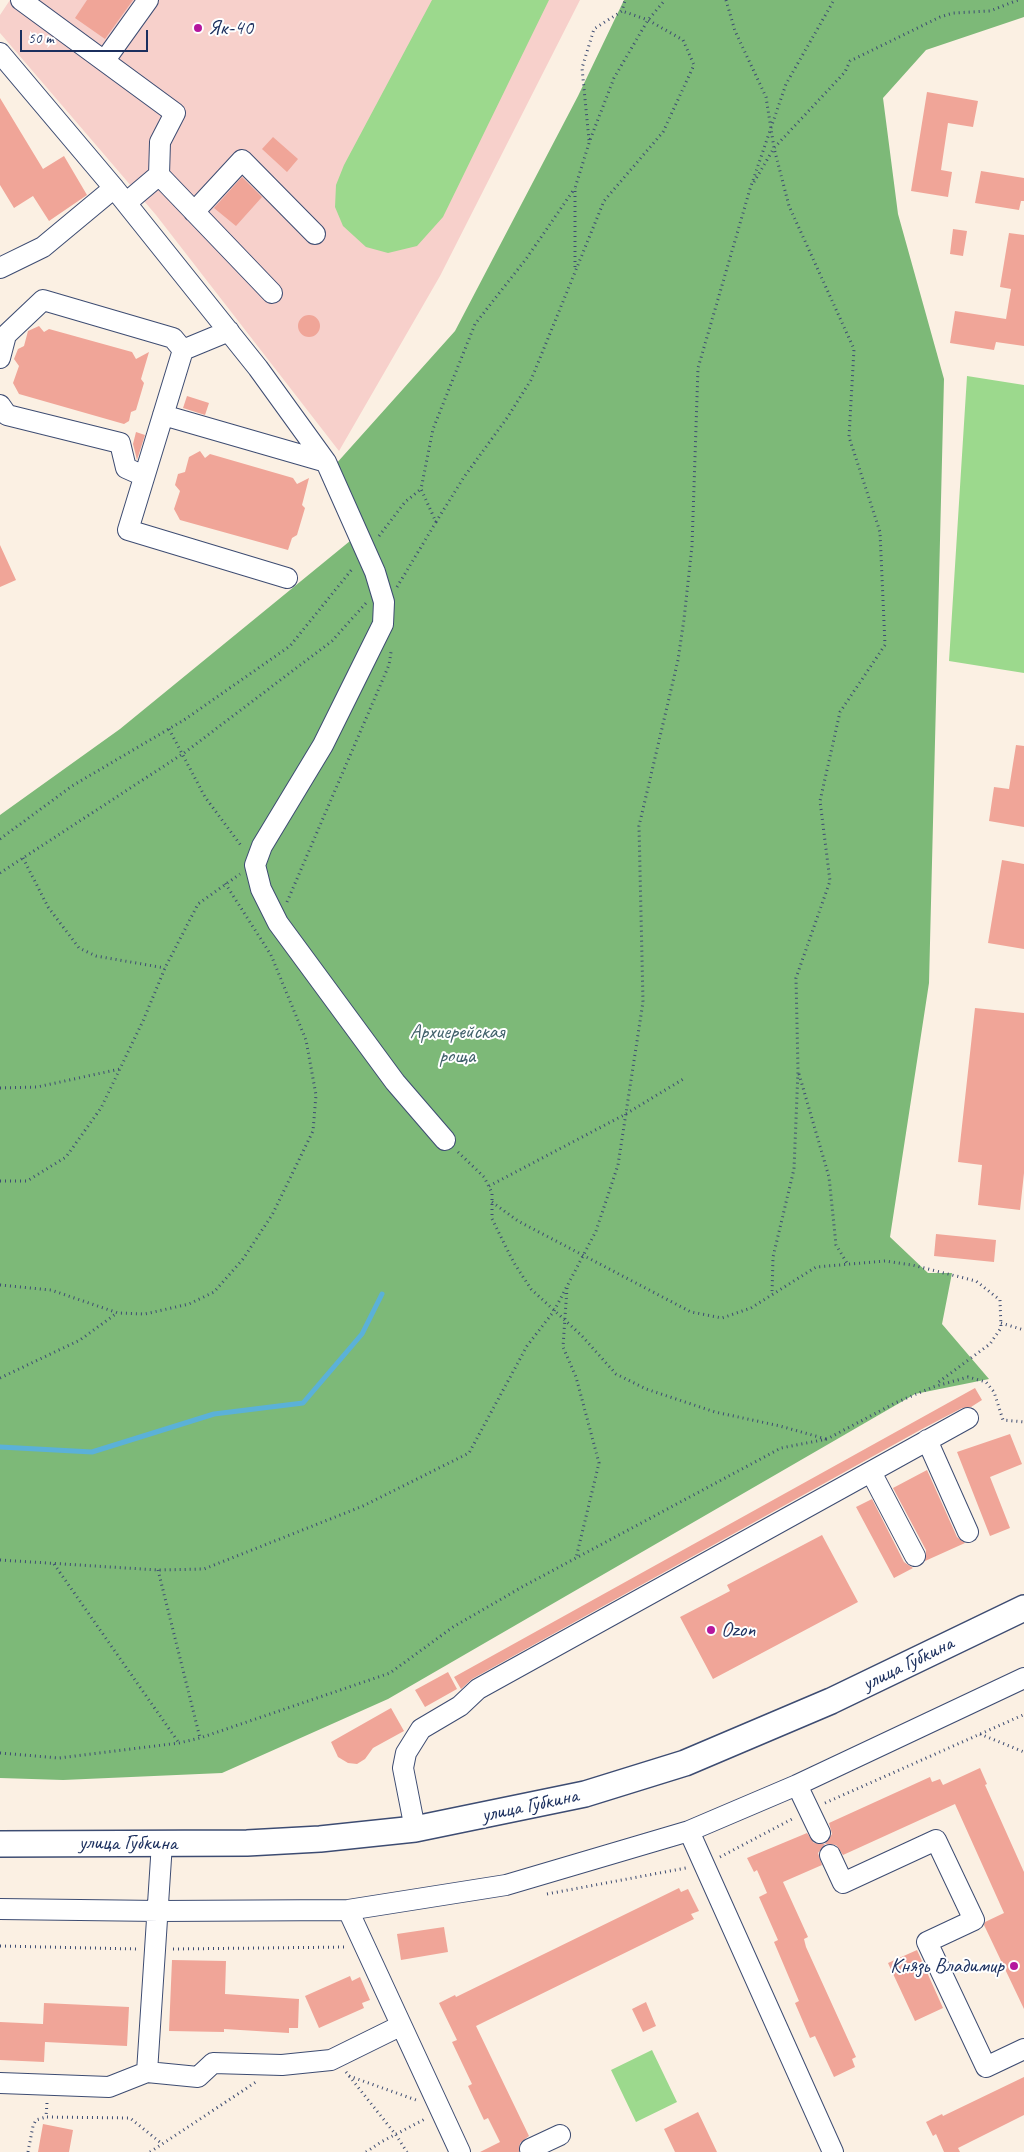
<!DOCTYPE html>
<meta charset="utf-8">
<style>
body{margin:0}
#map{position:relative;width:1024px;height:2152px;overflow:hidden;background:#fbf0e3;font-family:Caveat,sans-serif}
canvas{display:block}
.scale{position:absolute;left:20px;top:30px;width:128px;height:22px;box-sizing:border-box;border:2px solid #1b2f5e;border-top:0;padding-left:6px;font-size:15px;line-height:18px;white-space:nowrap;color:#1b2f5e;-webkit-text-stroke:4px #fff;paint-order:stroke}
</style>
<div id="map">
<canvas width="1024" height="2152"></canvas>
<div class="scale">50 m</div>
</div>
<script>
const ctx = document.querySelector('canvas').getContext('2d');
ctx.lineJoin = 'round';
function paint(path, color) {
  ctx.fillStyle = color;
  ctx.fill(path, 'evenodd');
}
function poly(rows) {
  const path = new Path2D();
  for (const r of rows) {
    if (r.length === 3) {
      path.moveTo(r[0] + r[2], r[1]);
      path.arc(r[0], r[1], r[2], 0, 2 * Math.PI);
      continue;
    }
    path.moveTo(r[0], r[1]);
    for (let i = 2; i < r.length; i += 2) path.lineTo(r[i], r[i + 1]);
  }
  return path;
}
function strokePath(path, color, width, dash) {
  ctx.strokeStyle = color;
  ctx.lineWidth = width;
  ctx.lineCap = dash ? 'butt' : 'round';
  ctx.setLineDash(dash || []);
  ctx.stroke(path);
}
function drawText(font, color, halo, rows, align = 'center') {
  ctx.font = font + ' Caveat,sans-serif';
  ctx.lineWidth = 4;
  ctx.setLineDash([]);
  ctx.textBaseline = 'middle';
  ctx.strokeStyle = halo;
  ctx.fillStyle = color;
  for (const [text, x, y, turn = 0] of rows) {
    ctx.save();
    ctx.translate(x, y);
    ctx.rotate((+turn || 0) * Math.PI / 180);
    ctx.textAlign = isNaN(turn) ? turn : align;
    if (halo) ctx.strokeText(text, 0, 0);
    ctx.fillText(text, 0, 0);
    ctx.restore();
  }
}
const built = poly([
 [10,0,580,0,440,276,339,451,156,215,0,33,0,15]
]);
const green = poly([
 [432,0,549,0,443,217,417,246,388,253,366,247,343,226,335,207,336,185,344,165],
 [967,376,1024,385,1024,673,949,661],
 [652,2050,677,2102,636,2122,611,2070]
]);
const forest = poly([
 [624,0,1024,0,1024,17,926,50,883,98,898,214,944,379,929,983,890,1237,928,1273,952,1273,942,1324,989,1379,915,1394,388,1699,222,1773,63,1780,0,1778,0,815,120,729,350,541,326,475,455,331,578,96]
]);
const stream = poly([
 [0,1447,92,1452,214,1414,303,1403,362,1334,382,1294]
]);
const building = poly([
 [87,0,133,0,105,39,75,18],
 [927,92,978,101,973,127,948,123,941,170,952,172,948,197,911,191],
 [0,98,43,169,64,156,87,195,49,221,33,196,14,208,0,185],
 [273,137,298,159,287,172,262,149],
 [981,171,1024,178,1024,201,1021,201,1019,210,975,203],
 [242,177,262,197,236,226,214,208],
 [953,229,967,231,963,256,950,254],
 [1009,233,1024,235,1024,346,996,342,994,350,950,343,955,311,1006,319,1011,289,1000,287],
 [309,326,11],
 [39,326,44,332,49,329,132,352,136,359,149,352,141,379,144,383,136,410,131,412,129,421,124,424,19,394,13,383,19,366,14,359,18,349,24,346,28,331],
 [187,396,209,403,205,415,183,408],
 [136,432,145,435,137,460,133,444],
 [200,451,205,458,210,454,293,478,297,484,309,478,302,505,305,508,297,535,292,538,288,550,180,520,174,509,180,491,175,485,178,474,185,472,189,457],
 [0,545,16,580,0,587],
 [1016,745,1024,746,1024,827,989,821,994,787,1009,789],
 [1002,860,1024,864,1024,949,988,943],
 [975,1008,1024,1013,1024,1173,1020,1210,978,1205,982,1165,958,1162],
 [936,1234,996,1240,994,1262,934,1256],
 [975,1388,982,1400,971,1407,962,1408,922,1429,472,1679,461,1689,454,1677],
 [1010,1434,1022,1464,990,1477,1010,1528,990,1536,957,1452],
 [927,1470,957,1537,965,1543,925,1561,926,1550,893,1488],
 [872,1499,904,1562,913,1568,894,1578,856,1507],
 [822,1535,858,1602,713,1679,680,1617,730,1591,727,1585],
 [448,1672,457,1689,425,1707,415,1690],
 [391,1708,404,1731,373,1748,365,1759,357,1764,348,1763,338,1757,331,1742],
 [980,1768,987,1784,985,1785,1024,1872,1024,2009,984,1925,985,1922,1004,1913,955,1804,843,1855,836,1845,825,1844,818,1853,822,1865,783,1882,808,1937,804,1939,806,1947,856,2057,852,2059,855,2067,834,2077,815,2036,810,2038,795,2003,799,2001,774,1942,778,1940,759,1897,767,1893,757,1870,754,1872,747,1858,807,1833,814,1843,825,1844,832,1834,829,1823,930,1777,932,1782,940,1779,943,1785],
 [679,1888,681,1892,688,1889,699,1911,691,1914,694,1919,476,2026,529,2136,520,2143,519,2152,480,2152,500,2142,488,2118,484,2120,468,2086,472,2084,452,2042,457,2040,439,2003,455,1995,456,1997],
 [444,1927,448,1952,401,1960,397,1934],
 [917,1950,943,2008,915,2021,888,1963],
 [172,1960,226,1961,225,1994,299,1999,298,2028,289,2028,289,2033,224,2029,224,2032,169,2031],
 [350,1976,352,1981,360,1977,370,2000,362,2003,364,2008,319,2028,305,1996],
 [646,2002,656,2026,643,2032,632,2009],
 [44,2003,129,2007,127,2046,45,2042,44,2062,0,2060,0,2022,43,2024],
 [1024,2077,1024,2115,958,2148,960,2152,944,2152,936,2134,933,2136,926,2122,942,2114,943,2116],
 [698,2112,717,2152,675,2152,664,2129],
 [43,2124,73,2130,69,2152,38,2152]
]);
const path = poly([
 [726,0,735,31,766,97,774,148,789,206,854,349,849,437,880,532,885,645,840,712,820,801,830,881,796,978,798,1071,794,1169,773,1257,772,1294],
 [589,140,582,68,594,29,622,11,625,0],
 [754,182,774,148,845,72,850,61,940,17,953,13,990,11,1018,0],
 [575,267,575,188,590,140,614,78,648,20,665,0],
 [436,522,464,477,507,418,531,380,604,201,663,132,694,65,683,40,648,20,622,11],
 [379,536,405,502,421,489],
 [397,587,436,522,421,489,433,429,475,324,526,259,575,188],
 [169,729,205,797,242,847],
 [0,839,72,786,184,720,290,646,353,568],
 [23,858,48,907,79,948,96,956,165,968],
 [0,873,184,753,332,641,366,603],
 [287,902,389,665,391,652],
 [799,1074,829,1177,836,1245,847,1263],
 [0,1088,37,1087,120,1069],
 [458,1152,484,1177,492,1193,492,1219,514,1263,531,1289,581,1335,616,1374,646,1389,715,1412,780,1426,826,1439],
 [0,1181,27,1181,66,1157,101,1108,143,1021,165,968,198,904,240,874],
 [489,1186,624,1115,685,1078],
 [492,1202,518,1221,691,1312,722,1318,751,1308,816,1267,885,1261,912,1265,976,1281,1000,1300,1001,1328,990,1344,936,1384],
 [0,1285,51,1290,118,1313,145,1314,189,1304,214,1292,243,1259,272,1215,313,1131,316,1095,306,1040,271,955,225,883],
 [567,1288,563,1347,576,1377,599,1463,576,1558],
 [1001,1323,1024,1330],
 [0,1378,80,1340,117,1313],
 [0,1560,158,1570,204,1569,363,1506,469,1453,527,1346,554,1311,596,1231,618,1165,643,1002,639,826,678,660,684,619,692,546,698,368,750,189,786,84,834,0],
 [54,1564,179,1743],
 [158,1570,200,1738],
 [980,1734,1024,1752],
 [0,1753,59,1758,179,1743,200,1738,390,1673,453,1627,522,1587,781,1448,827,1439,895,1403,933,1387,968,1377,986,1382,994,1392,1003,1420,1024,1422],
 [825,1803,1023,1715],
 [720,1857,794,1818],
 [547,1894,686,1868],
 [0,1946,137,1949],
 [173,1949,347,1947],
 [346,2072,396,2135,407,2152],
 [349,2076,416,2100],
 [47,2103,46,2117,130,2118,161,2143],
 [28,2152,33,2126,36,2120,46,2117],
 [150,2152,256,2082],
 [366,2152,381,2142,425,2119]
]);
const minor = poly([
 [21,0,175,113,160,142,159,175,272,293],
 [0,53,114,188,258,368,326,462,375,572,384,602,383,624,323,745,262,846,255,865,261,889,278,923,395,1082,445,1140],
 [105,60,148,0],
 [126,203,159,175],
 [194,212,242,160,315,234],
 [0,268,43,247,114,188],
 [229,331,183,350,128,530,287,578],
 [0,358,6,335,43,300,173,338,183,350],
 [0,405,7,415,120,443,126,468,144,476],
 [163,415,326,462],
 [927,1440,968,1532],
 [871,1472,915,1556],
 [797,1785,820,1833],
 [415,1829,403,1768,406,1753,421,1729,460,1706,478,1689,968,1418],
 [689,1831,833,2152],
 [830,1855,843,1883,936,1840,974,1920,927,1942,986,2067,1024,2049],
 [0,1909,159,1911,348,1910,506,1885,689,1831,797,1785,1024,1678],
 [348,1910,460,2152],
 [147,2072,198,2077,213,2063,282,2065,331,2060,400,2026],
 [0,2083,109,2087,147,2072,162,1843],
 [530,2149,560,2135]
]);
const major = poly([
 [0,1844,247,1843,320,1839,415,1829,585,1794,685,1763,831,1701,1024,1608]
]);
const markers = [
 [198,28,5,"#b5179e"],
 [711,1630,5,"#b5179e"],
 [1014,1966,5,"#b5179e"]
];
const poiNames = [
 ["Як-40",208,28],
 ["Ozon",721,1630],
 ["Князь Владимир",1004,1966,"right"]
];
const parkNames = [
 ["Архиерейская",457,1032],
 ["роща",457,1056]
];
const streetNames = [
 ["улица Губкина",908,1664,-26],
 ["улица Губкина",530,1806,-12],
 ["улица Губкина",128,1843]
];
paint(built, '#f7d0cb');
paint(green, '#9cd98d');
paint(forest, '#7db978');
strokePath(stream, '#5bb1d8', 5);
paint(building, '#f0a598');
strokePath(minor, '#3d4c72', 22);
strokePath(major, '#3d4c72', 28);
strokePath(path, '#3d4c72', 3, [1, 4]);
strokePath(minor, '#fff', 20);
strokePath(major, '#fff', 25);
for (const [x, y, r, color] of markers) {
  const dot = new Path2D();
  dot.arc(x, y, r, 0, 2 * Math.PI);
  ctx.fillStyle = color;
  ctx.fill(dot);
  strokePath(dot, '#fff', 2);
}
drawText('21px', '#1b2f5e', '#fff', poiNames, 'left');
drawText('21px', '#42626c', '#fff', parkNames);
drawText('21px', '#1b2f5e', '#fff', streetNames);
</script>
